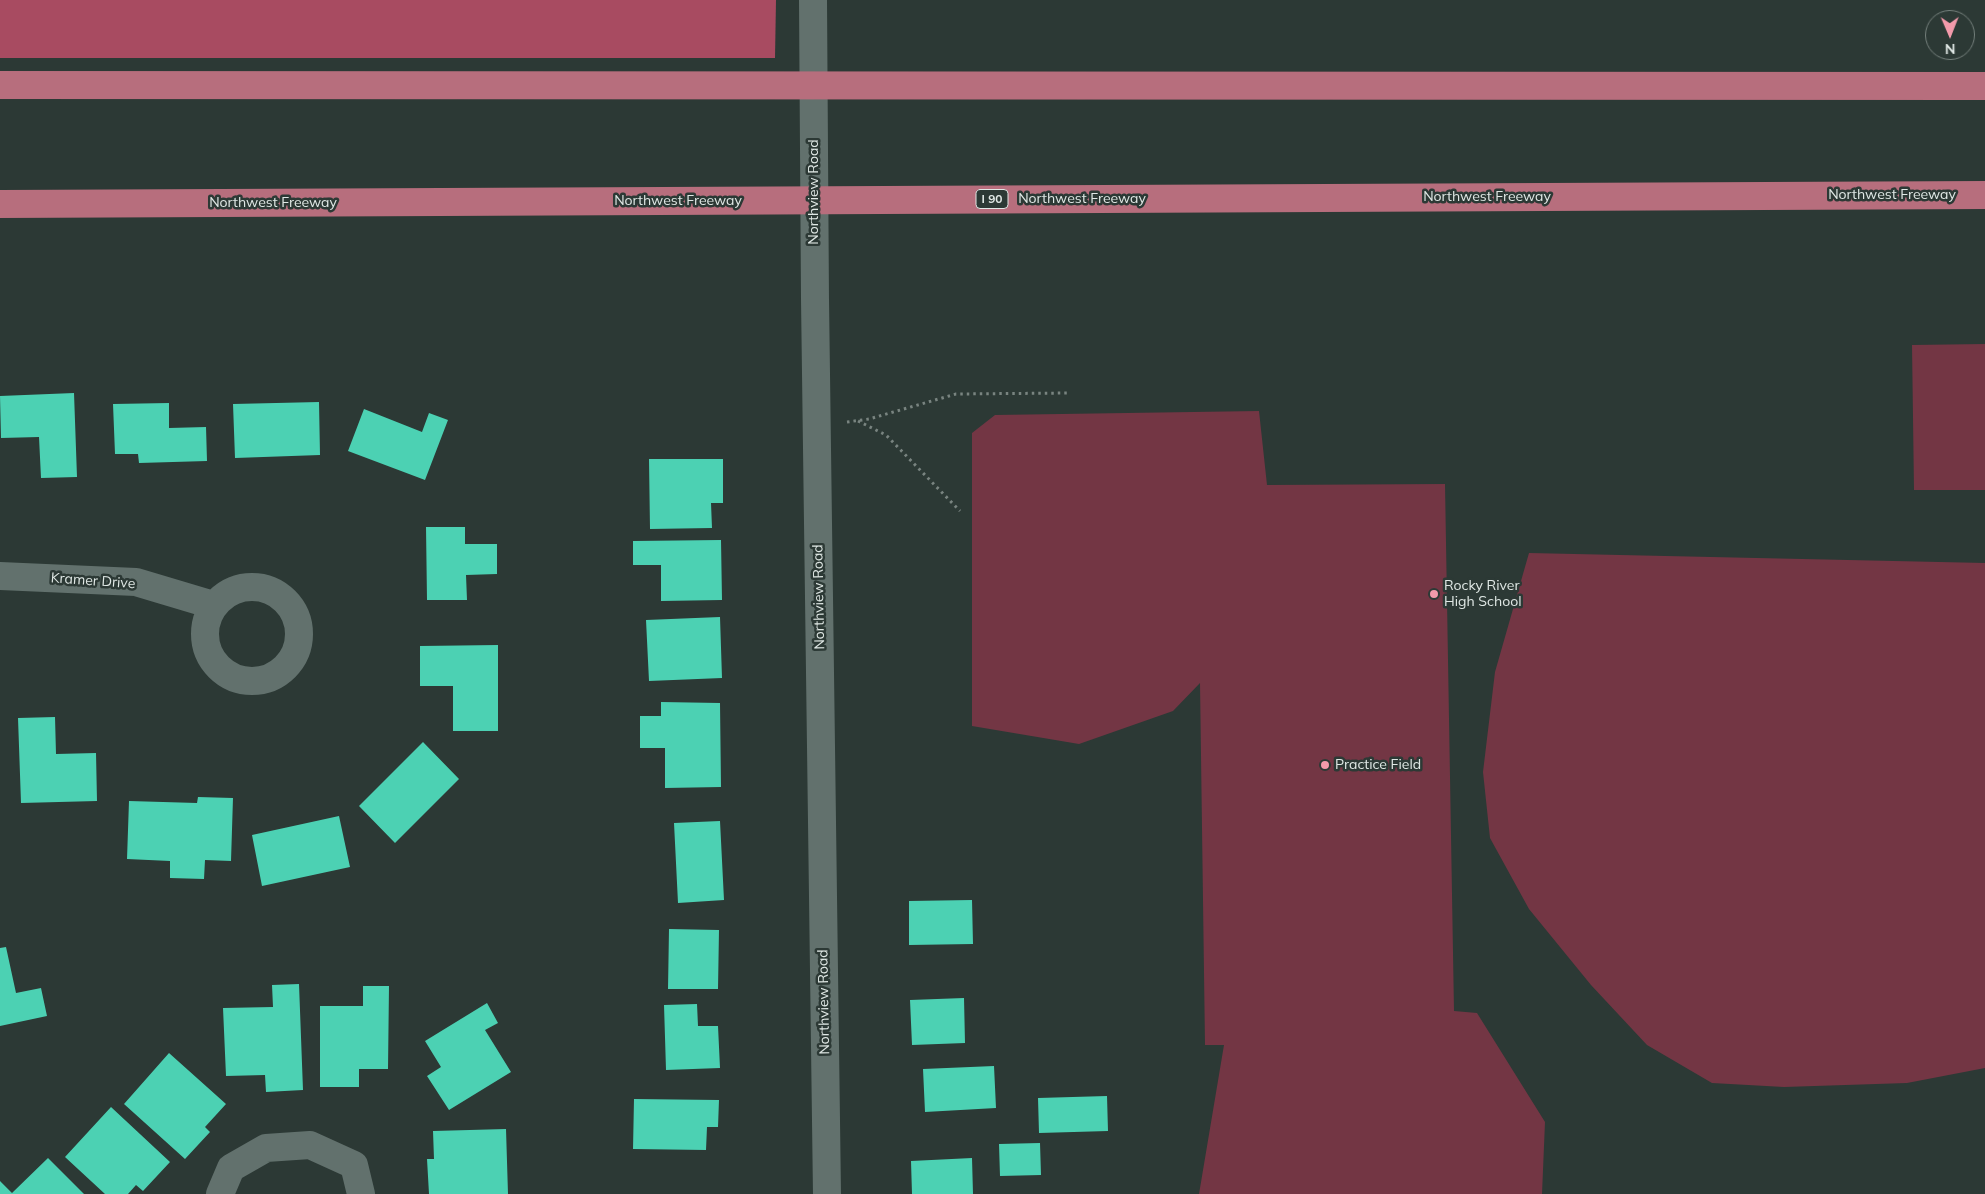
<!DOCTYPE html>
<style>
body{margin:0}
#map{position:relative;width:1985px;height:1194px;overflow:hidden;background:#2c3935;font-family:Mulish,sans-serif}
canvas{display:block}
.north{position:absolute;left:1925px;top:10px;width:50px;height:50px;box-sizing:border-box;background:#2c3935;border:1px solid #747f7b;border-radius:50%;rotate:179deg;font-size:14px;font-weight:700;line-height:20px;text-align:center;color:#e0e8e5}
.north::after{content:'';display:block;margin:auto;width:18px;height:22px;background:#f39aab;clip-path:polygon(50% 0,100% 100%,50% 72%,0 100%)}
</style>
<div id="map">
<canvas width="1985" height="1194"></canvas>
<div class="north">N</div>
</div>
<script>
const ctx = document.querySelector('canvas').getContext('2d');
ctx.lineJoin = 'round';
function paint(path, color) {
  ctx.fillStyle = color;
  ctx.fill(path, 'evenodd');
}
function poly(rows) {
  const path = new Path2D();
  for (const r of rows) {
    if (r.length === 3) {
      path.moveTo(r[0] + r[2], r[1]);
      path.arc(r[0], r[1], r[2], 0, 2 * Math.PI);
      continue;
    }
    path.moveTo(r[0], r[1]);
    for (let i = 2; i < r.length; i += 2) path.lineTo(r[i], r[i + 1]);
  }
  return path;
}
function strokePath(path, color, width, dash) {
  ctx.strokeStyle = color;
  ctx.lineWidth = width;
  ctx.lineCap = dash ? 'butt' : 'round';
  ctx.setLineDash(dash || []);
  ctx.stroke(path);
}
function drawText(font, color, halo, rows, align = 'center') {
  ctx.font = font + ' Mulish,sans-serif';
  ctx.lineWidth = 5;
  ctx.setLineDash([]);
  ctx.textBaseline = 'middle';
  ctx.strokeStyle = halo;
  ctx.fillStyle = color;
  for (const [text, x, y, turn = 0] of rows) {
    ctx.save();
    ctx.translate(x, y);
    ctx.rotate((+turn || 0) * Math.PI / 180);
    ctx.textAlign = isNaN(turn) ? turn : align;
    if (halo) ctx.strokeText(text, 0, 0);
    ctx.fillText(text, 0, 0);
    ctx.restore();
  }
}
const green = poly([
 [1985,344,1985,490,1914,490,1912,345],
 [1259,411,1267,485,1445,484,1454,1011,1477,1013,1545,1122,1542,1194,1199,1194,1224,1045,1205,1045,1200,683,1173,711,1079,744,972,726,972,433,995,415],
 [1529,553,1985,563,1985,1068,1907,1083,1784,1087,1712,1083,1647,1045,1591,985,1529,909,1490,838,1483,772,1495,672]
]);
const forest = poly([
 [0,0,776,0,775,58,0,58]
]);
const building = poly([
 [74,393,77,477,41,478,39,437,1,438,0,396],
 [319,402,320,455,235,458,233,404],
 [169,403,169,428,206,427,207,461,139,463,138,454,115,454,113,404],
 [364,409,422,432,429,413,448,420,425,480,348,451],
 [649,459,723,459,723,503,711,503,712,528,650,529],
 [426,527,465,527,465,544,497,544,497,574,466,575,467,600,427,600],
 [721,540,722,600,661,601,661,565,633,565,633,541],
 [720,617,722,678,649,681,646,620],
 [498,645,498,731,453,731,453,686,420,686,420,646],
 [661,702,720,703,721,787,665,788,665,748,640,748,640,716,661,716],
 [55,717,56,754,96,753,97,801,21,803,18,718],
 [423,742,459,779,395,843,359,806],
 [198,797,233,798,231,861,205,860,204,879,170,878,170,861,127,859,129,801,197,803],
 [339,816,350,867,262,886,252,835],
 [720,821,724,900,678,903,674,823],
 [972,900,973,944,909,945,909,901],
 [669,929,719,930,718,989,668,989],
 [6,947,16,993,41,988,47,1016,0,1026,0,948],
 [299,984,303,1090,266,1092,265,1075,226,1076,223,1008,273,1007,272,985],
 [363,986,389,986,388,1069,359,1069,359,1087,320,1087,320,1006,363,1006],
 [964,998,965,1043,912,1045,910,1000],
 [487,1003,498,1023,485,1030,511,1072,449,1110,427,1076,441,1067,425,1041],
 [697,1004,698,1026,718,1026,720,1068,666,1070,664,1005],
 [169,1053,226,1104,205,1127,210,1132,185,1159,124,1104],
 [994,1066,996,1108,925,1112,923,1069],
 [1107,1096,1108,1131,1039,1133,1038,1098],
 [634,1099,719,1100,718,1127,707,1127,706,1150,633,1149],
 [111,1107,170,1162,143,1191,136,1185,128,1194,105,1194,65,1157],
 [506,1129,508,1194,429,1194,427,1159,434,1159,433,1131],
 [1040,1143,1041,1175,1000,1176,999,1144],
 [48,1158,84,1194,0,1194,0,1181,12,1193],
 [972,1158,973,1194,912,1194,911,1161]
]);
const path = poly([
 [858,421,886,435,960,511],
 [847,422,869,419,956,394,1068,393]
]);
const minor = poly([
 [813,0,815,299,827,1194],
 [0,576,136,582,213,605],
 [252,634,47],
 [220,1194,231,1168,266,1148,310,1145,354,1165,361,1194]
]);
const motorway = poly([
 [0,85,1985,86],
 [0,204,1985,195]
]);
const markers = [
 [1434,594,5,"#f39aab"],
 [1325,765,5,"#f39aab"]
];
const shields = [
 [992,199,32]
];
const shieldNames = [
 ["I 90",992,199]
];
const streetNames = [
 ["Northview Road",814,192,-90],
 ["Northwest Freeway",1892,195],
 ["Northwest Freeway",1487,197],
 ["Northwest Freeway",1082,199],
 ["Northwest Freeway",678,201],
 ["Northwest Freeway",273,203],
 ["Kramer Drive",93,581,4],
 ["Northview Road",819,597,-91],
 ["Northview Road",824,1002,-91]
];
const poiNames = [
 ["Rocky River",1444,586],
 ["High School",1444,602],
 ["Practice Field",1335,765]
];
paint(green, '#733644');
paint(forest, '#a84b61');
paint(building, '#4cd1b3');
strokePath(path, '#798480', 3, [2.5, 4]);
strokePath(minor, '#62716d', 28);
strokePath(motorway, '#b76e7d', 28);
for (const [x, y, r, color] of markers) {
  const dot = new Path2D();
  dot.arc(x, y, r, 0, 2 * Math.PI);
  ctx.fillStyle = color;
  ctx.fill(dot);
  strokePath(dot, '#2c3935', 2);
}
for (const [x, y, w] of shields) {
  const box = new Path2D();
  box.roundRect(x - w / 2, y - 9.5, w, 19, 4);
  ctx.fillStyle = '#2c3935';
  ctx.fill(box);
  strokePath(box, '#e0e8e5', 1);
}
drawText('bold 12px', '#e0e8e5', null, shieldNames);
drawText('14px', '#e0e8e5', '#2c3935', streetNames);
drawText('14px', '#e0e8e5', '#2c3935', poiNames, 'left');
</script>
